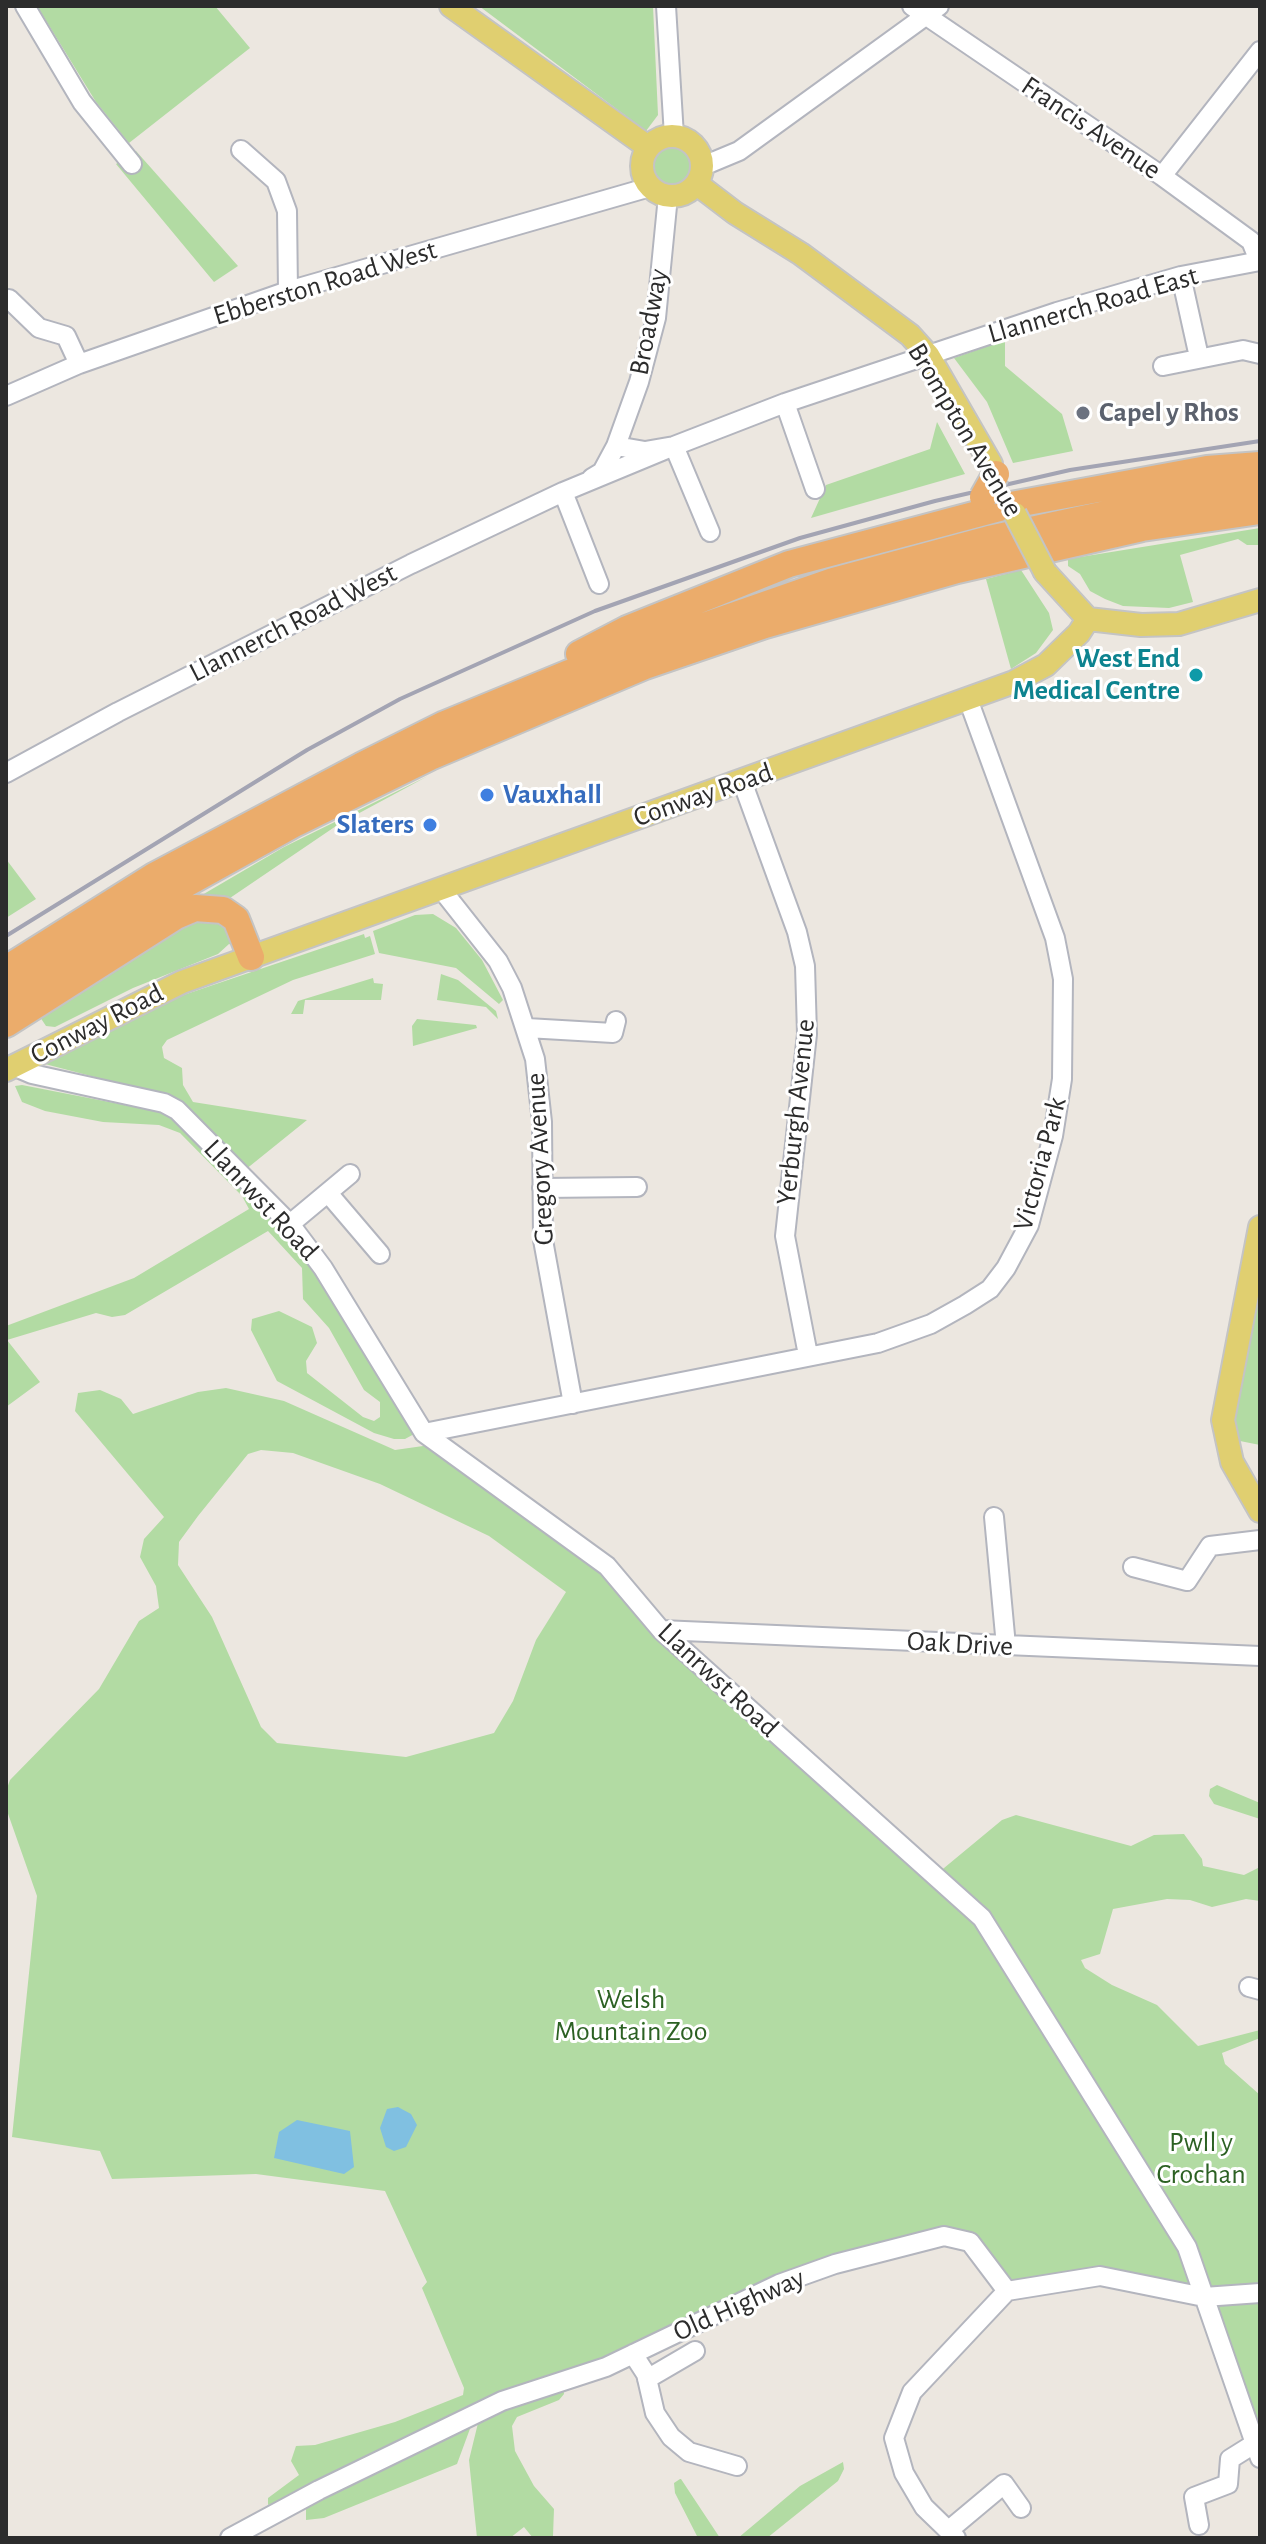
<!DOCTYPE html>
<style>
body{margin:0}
#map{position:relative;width:1266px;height:2544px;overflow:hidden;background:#ece7e0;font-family:"Alegreya Sans",sans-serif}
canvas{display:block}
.frame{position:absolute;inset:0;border:8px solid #2c2c2c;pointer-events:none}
</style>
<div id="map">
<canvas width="1266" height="2544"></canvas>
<div class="frame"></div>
</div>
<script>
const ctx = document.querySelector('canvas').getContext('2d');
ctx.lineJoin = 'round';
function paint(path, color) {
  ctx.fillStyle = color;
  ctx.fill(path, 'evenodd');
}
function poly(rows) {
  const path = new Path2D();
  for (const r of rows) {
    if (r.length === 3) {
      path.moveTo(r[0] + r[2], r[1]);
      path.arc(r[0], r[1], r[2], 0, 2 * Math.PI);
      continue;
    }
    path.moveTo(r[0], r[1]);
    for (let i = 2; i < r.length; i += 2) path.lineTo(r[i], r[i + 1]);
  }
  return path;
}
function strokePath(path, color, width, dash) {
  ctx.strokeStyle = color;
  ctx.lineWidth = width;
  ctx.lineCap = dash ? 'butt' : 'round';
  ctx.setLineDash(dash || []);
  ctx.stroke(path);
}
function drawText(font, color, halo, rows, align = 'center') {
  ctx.font = font + ' "Alegreya Sans",sans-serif';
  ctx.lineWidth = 6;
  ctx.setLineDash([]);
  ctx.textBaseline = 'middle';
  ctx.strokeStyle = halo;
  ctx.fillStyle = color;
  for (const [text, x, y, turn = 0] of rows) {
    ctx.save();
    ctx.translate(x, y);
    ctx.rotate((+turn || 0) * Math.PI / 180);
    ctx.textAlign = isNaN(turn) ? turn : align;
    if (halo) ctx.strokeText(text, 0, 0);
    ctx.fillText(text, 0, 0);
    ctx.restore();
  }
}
const green = poly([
 [37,6,215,6,250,48,129,143,96,102],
 [479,6,653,6,658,115,646,131],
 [672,167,22],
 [136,151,238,266,214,282,116,164],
 [1005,340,1005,366,1062,414,1073,451,1013,463,987,402,954,358],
 [937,422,965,474,811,518,826,485,930,449],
 [1260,528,1260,545,1247,545,1238,539,1180,555,1193,602,1169,608,1123,606,1105,599,1090,591,1080,574,1068,566,1068,559],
 [1021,570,1049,613,1053,630,1036,653,1011,669,986,579],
 [428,776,339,824,230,898,202,895,284,847],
 [6,859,36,899,6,918],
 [433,914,456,928,482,960,503,1000,499,1004,456,968,379,953,373,931,415,915],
 [222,919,234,946,229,944,218,954,133,988,55,1027,46,1026,38,1014,185,920],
 [364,934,365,938,370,936,375,954,293,980,167,1040,162,1047,164,1058,182,1068,183,1085,193,1102,307,1120,245,1170,171,1097,45,1064,145,1008],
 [441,974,458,980,496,1011,498,1019,486,1007,437,1000],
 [373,978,374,983,383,984,381,1000,305,1000,303,1014,291,1014,298,1001],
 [417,1019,476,1025,477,1028,413,1046,412,1026],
 [22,1085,171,1114,295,1240,416,1433,405,1439,394,1439,374,1433,277,1381,251,1330,252,1319,279,1311,312,1327,317,1343,306,1361,307,1373,363,1417,374,1421,380,1417,380,1402,364,1390,329,1328,303,1299,302,1268,268,1231,125,1315,112,1317,96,1313,7,1340,40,1382,6,1407,6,1326,134,1278,249,1209,242,1196,180,1133,159,1125,103,1122,45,1111,22,1102,15,1086],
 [1260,1228,1260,1445,1225,1438],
 [226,1388,284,1401,395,1450,430,1445,596,1566,661,1630,938,1873,1002,1820,1016,1815,1131,1846,1154,1835,1184,1834,1202,1859,1203,1866,1244,1875,1260,1867,1260,1901,1246,1899,1212,1907,1190,1900,1167,1899,1113,1909,1100,1954,1081,1960,1085,1968,1112,1985,1157,2005,1198,2046,1260,2030,1260,2038,1222,2053,1225,2064,1260,2095,1260,2458,1204,2297,1100,2276,1007,2291,970,2242,855,2253,268,2505,268,2498,299,2475,291,2461,296,2446,315,2445,395,2422,463,2395,464,2388,422,2288,427,2282,385,2191,256,2174,112,2179,100,2151,12,2137,37,1896,6,1808,6,1791,10,1780,99,1689,139,1621,159,1608,156,1586,140,1557,144,1539,164,1517,75,1411,78,1393,100,1390,121,1399,133,1414,198,1392],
 [261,1450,293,1453,380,1484,489,1536,566,1592,536,1640,513,1701,494,1733,406,1757,277,1743,261,1727,212,1617,178,1565,179,1542,198,1516,248,1454],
 [1217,1785,1260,1803,1260,1819,1214,1804,1209,1796,1210,1789],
 [563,2386,564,2394,559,2400,517,2417,512,2426,515,2451,534,2486,554,2509,553,2536,533,2538,524,2527,510,2538,477,2538,469,2460,479,2419],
 [471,2426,457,2464,324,2518,306,2520,306,2506],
 [843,2462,844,2469,838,2481,767,2538,738,2538,800,2486],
 [680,2479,681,2479,720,2538,698,2538,675,2493,674,2483]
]);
const water = poly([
 [398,2107,411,2114,417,2125,406,2147,394,2151,386,2147,380,2128,387,2109],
 [297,2120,350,2131,354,2167,344,2174,274,2158,279,2132]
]);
const minor = poly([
 [25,6,82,102,132,164],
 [666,6,674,136],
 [912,6,1162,176,1251,241,1259,261],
 [241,150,276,181,287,211,288,291],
 [703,166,739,151,939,6],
 [1162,176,1260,51],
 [1181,276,1199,357],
 [9,299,39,328,66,336,79,364],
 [1163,366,1243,350,1260,354],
 [6,396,79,364,288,291,650,187],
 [785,403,815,489],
 [616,446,645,451,674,446,785,403,1057,312,1181,276,1260,261],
 [592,478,602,472,616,446,639,382,656,318,668,196],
 [563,492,599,584],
 [6,773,118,712,411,564,563,492,674,446,710,532],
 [742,781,797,932,805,966,807,1034,785,1236,808,1355],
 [442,890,498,961,512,988,535,1059,542,1122,543,1240,573,1404],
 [527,1028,613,1033,616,1021],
 [13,1066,32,1074,164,1103,177,1110,290,1224,323,1268,424,1433,607,1566,661,1630,982,1918,1187,2247,1260,2458],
 [542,1188,637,1187],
 [328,1193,380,1254],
 [290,1224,350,1174],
 [424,1433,878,1343,931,1324,965,1305,990,1289,1006,1268,1029,1225,1053,1136,1062,1079,1063,979,1055,938,968,699],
 [994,1517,1006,1646],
 [1133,1567,1187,1581,1210,1546,1260,1540],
 [661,1630,1260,1656],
 [1249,1987,1260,1990],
 [633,2354,646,2374,655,2413,671,2437,689,2452,737,2466],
 [647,2379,695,2351],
 [1199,2525,1194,2497,1228,2484,1230,2459,1254,2444],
 [949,2530,1004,2484,1021,2508],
 [230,2538,319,2490,502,2401,606,2367,779,2284,835,2264,944,2236,970,2242,1007,2291,1100,2276,1204,2297,1260,2293],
 [956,2538,924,2507,904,2473,894,2438,912,2392,1007,2291]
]);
const major = poly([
 [451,6,648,147],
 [672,166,30],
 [697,184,735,213,801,254,910,335,928,355,991,464],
 [1045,572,1088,619],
 [1088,619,1141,625,1179,624,1260,600],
 [6,1070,182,982,1014,682,1046,665,1079,633,1088,619],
 [1260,1227,1223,1420,1232,1462,1260,1511]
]);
const highway = poly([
 [579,654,627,629,789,564,1011,505,1207,469,1260,465],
 [6,969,154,876,361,766,445,724,569,673,833,581,989,539,1190,496,1260,487],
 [6,995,159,899,296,823,430,757,645,666,765,625,957,570,1142,528,1260,511],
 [6,1024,176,916,195,908,223,910,236,919,251,957]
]);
const rail = poly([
 [6,936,307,750,400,699,595,611,800,538,935,501,1070,470,1260,441]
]);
const majorBridge = poly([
 [1015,514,1045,572]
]);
const highwayBridge = poly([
 [983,497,996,474]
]);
const markers = [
 [1083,413,8,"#6b7280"],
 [1196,675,8,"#0f9aa8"],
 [487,795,8,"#3f7fe0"],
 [430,825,8,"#3f7fe0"]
];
const streetNames = [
 ["Francis Avenue",1091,128,34],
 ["Ebberston Road West",325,283,-17],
 ["Llannerch Road East",1093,305,-16],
 ["Broadway",649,322,-79],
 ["Brompton Avenue",965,430,59],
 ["Llannerch Road West",293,623,-27],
 ["Conway Road",703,795,-19],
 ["Conway Road",97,1024,-27],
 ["Yerburgh Avenue",796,1112,-84],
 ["Gregory Avenue",540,1159,-93],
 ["Victoria Park",1040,1164,-75],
 ["Llanrwst Road",261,1200,47],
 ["Oak Drive",960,1644,3],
 ["Llanrwst Road",718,1680,43],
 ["Old Highway",739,2305,-24]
];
const worshipNames = [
 ["Capel y Rhos",1099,413]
];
const cultureNames = [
 ["West End",1180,659],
 ["Medical Centre",1180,691]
];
const shopNames = [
 ["Vauxhall",503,795],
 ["Slaters",414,825,"right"]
];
const parkNames = [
 ["Welsh",631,2000],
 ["Mountain Zoo",631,2032],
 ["Pwll y",1201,2143],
 ["Crochan",1201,2175]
];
paint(green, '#b2dba3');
paint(water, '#80c0e1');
strokePath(minor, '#b3b5be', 22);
strokePath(major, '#c4c4c4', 26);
strokePath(highway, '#c4c4c4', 30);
strokePath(minor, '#fff', 18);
strokePath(major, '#e0cf70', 22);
strokePath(highway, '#ebac6b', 26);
strokePath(rail, '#a3a4b3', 4);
strokePath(majorBridge, '#c4c4c4', 26, []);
strokePath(highwayBridge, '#c4c4c4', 30, []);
strokePath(majorBridge, '#e0cf70', 22);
strokePath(highwayBridge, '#ebac6b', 26);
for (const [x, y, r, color] of markers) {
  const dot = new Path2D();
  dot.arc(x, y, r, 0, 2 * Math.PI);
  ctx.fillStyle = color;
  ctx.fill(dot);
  strokePath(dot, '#fff', 3);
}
drawText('28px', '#2c2c2c', '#fff', streetNames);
drawText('bold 28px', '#5b616d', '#fff', worshipNames, 'left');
drawText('bold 28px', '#0d838f', '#fff', cultureNames, 'right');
drawText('bold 28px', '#366cbe', '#fff', shopNames, 'left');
drawText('28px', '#2c6123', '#fff', parkNames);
</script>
